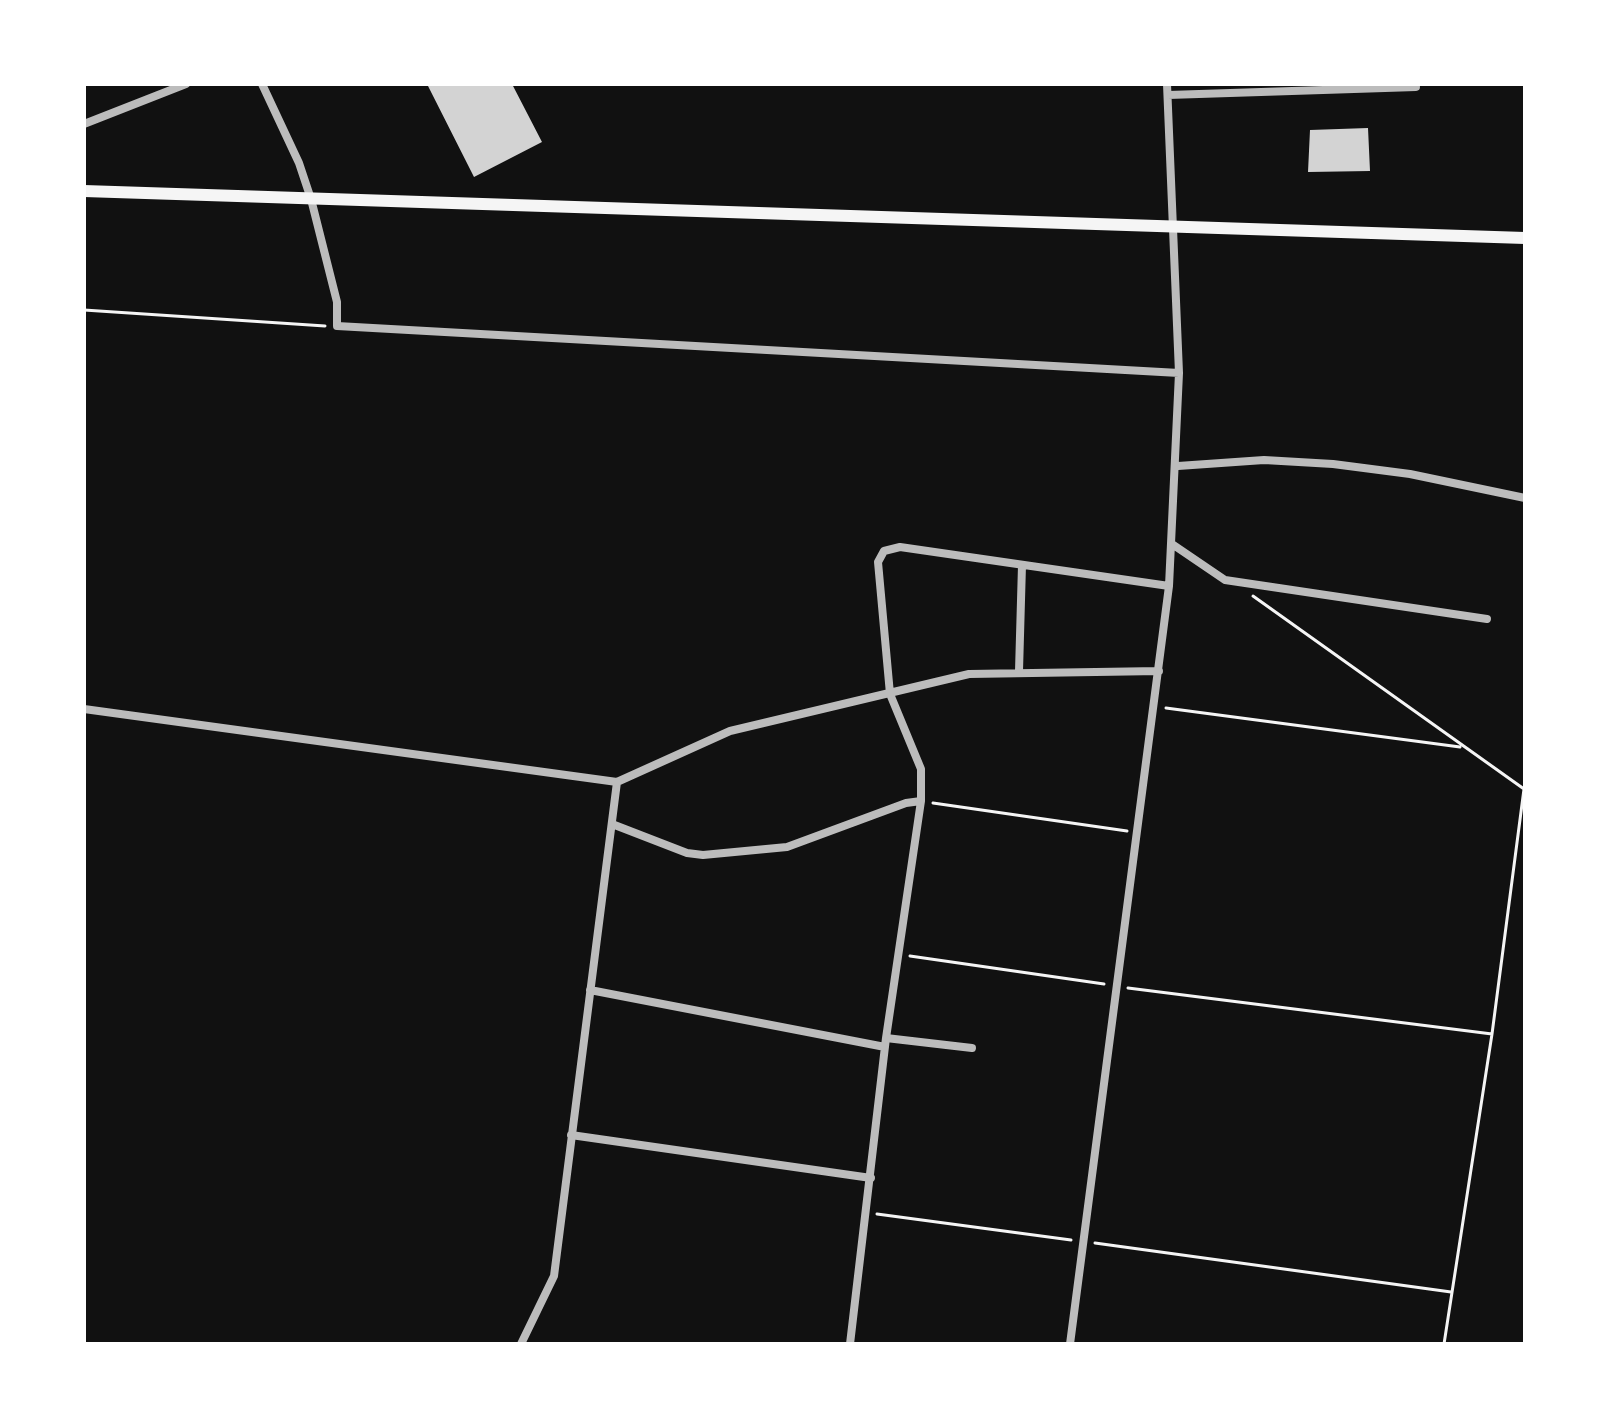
<!DOCTYPE html>
<style>
body{margin:0}
#map{position:relative;width:1609px;height:1428px;overflow:hidden;background:#111;font-family:"PT Sans",sans-serif}
canvas{display:block}
.frame{position:absolute;inset:0;border:86px solid #fff;pointer-events:none}
</style>
<div id="map">
<canvas width="1609" height="1428"></canvas>
<div class="frame"></div>
</div>
<script>
const ctx = document.querySelector('canvas').getContext('2d');
ctx.lineJoin = 'round';
function paint(path, color) {
  ctx.fillStyle = color;
  ctx.fill(path, 'evenodd');
}
function poly(rows) {
  const path = new Path2D();
  for (const r of rows) {
    path.moveTo(r[0], r[1]);
    for (let i = 2; i < r.length; i += 2) path.lineTo(r[i], r[i + 1]);
  }
  return path;
}
function strokePath(path, color, width, dash) {
  ctx.strokeStyle = color;
  ctx.lineWidth = width;
  ctx.lineCap = dash ? 'butt' : 'round';
  ctx.setLineDash(dash || []);
  ctx.stroke(path);
}
const building = poly([
 [427,84,512,84,542,142,474,177],
 [1368,128,1370,171,1308,172,1310,130]
]);
const path = poly([
 [84,310,325,326],
 [1253,596,1524,789],
 [1166,708,1460,747],
 [933,803,1127,831],
 [910,956,1104,984],
 [1128,988,1492,1034],
 [877,1214,1071,1240],
 [1095,1243,1451,1292],
 [1444,1344,1492,1034,1524,789]
]);
const minor = poly([
 [262,84,299,163,311,199,337,302,337,326,1179,373],
 [1168,95,1416,87],
 [84,124,186,84],
 [1178,466,1264,460,1333,464,1410,474,1525,498],
 [1172,544,1225,580,1487,619],
 [1019,671,1022,565],
 [84,709,617,782,730,731,969,674,1159,671],
 [612,824,687,853,703,855,787,847,906,803,921,801],
 [590,990,885,1047],
 [886,1038,972,1048],
 [571,1135,871,1178],
 [521,1344,554,1276,617,782],
 [850,1344,886,1038,921,801,921,769,890,694,878,562,884,551,900,547,1169,586],
 [1070,1344,1169,586,1179,373,1167,84]
]);
const secondary = poly([
 [84,191,1525,238]
]);
paint(building, '#d3d3d3');
strokePath(path, '#f5f5f5', 3);
strokePath(minor, '#bcbcbc', 8);
strokePath(secondary, '#f5f5f5', 12);
</script>
